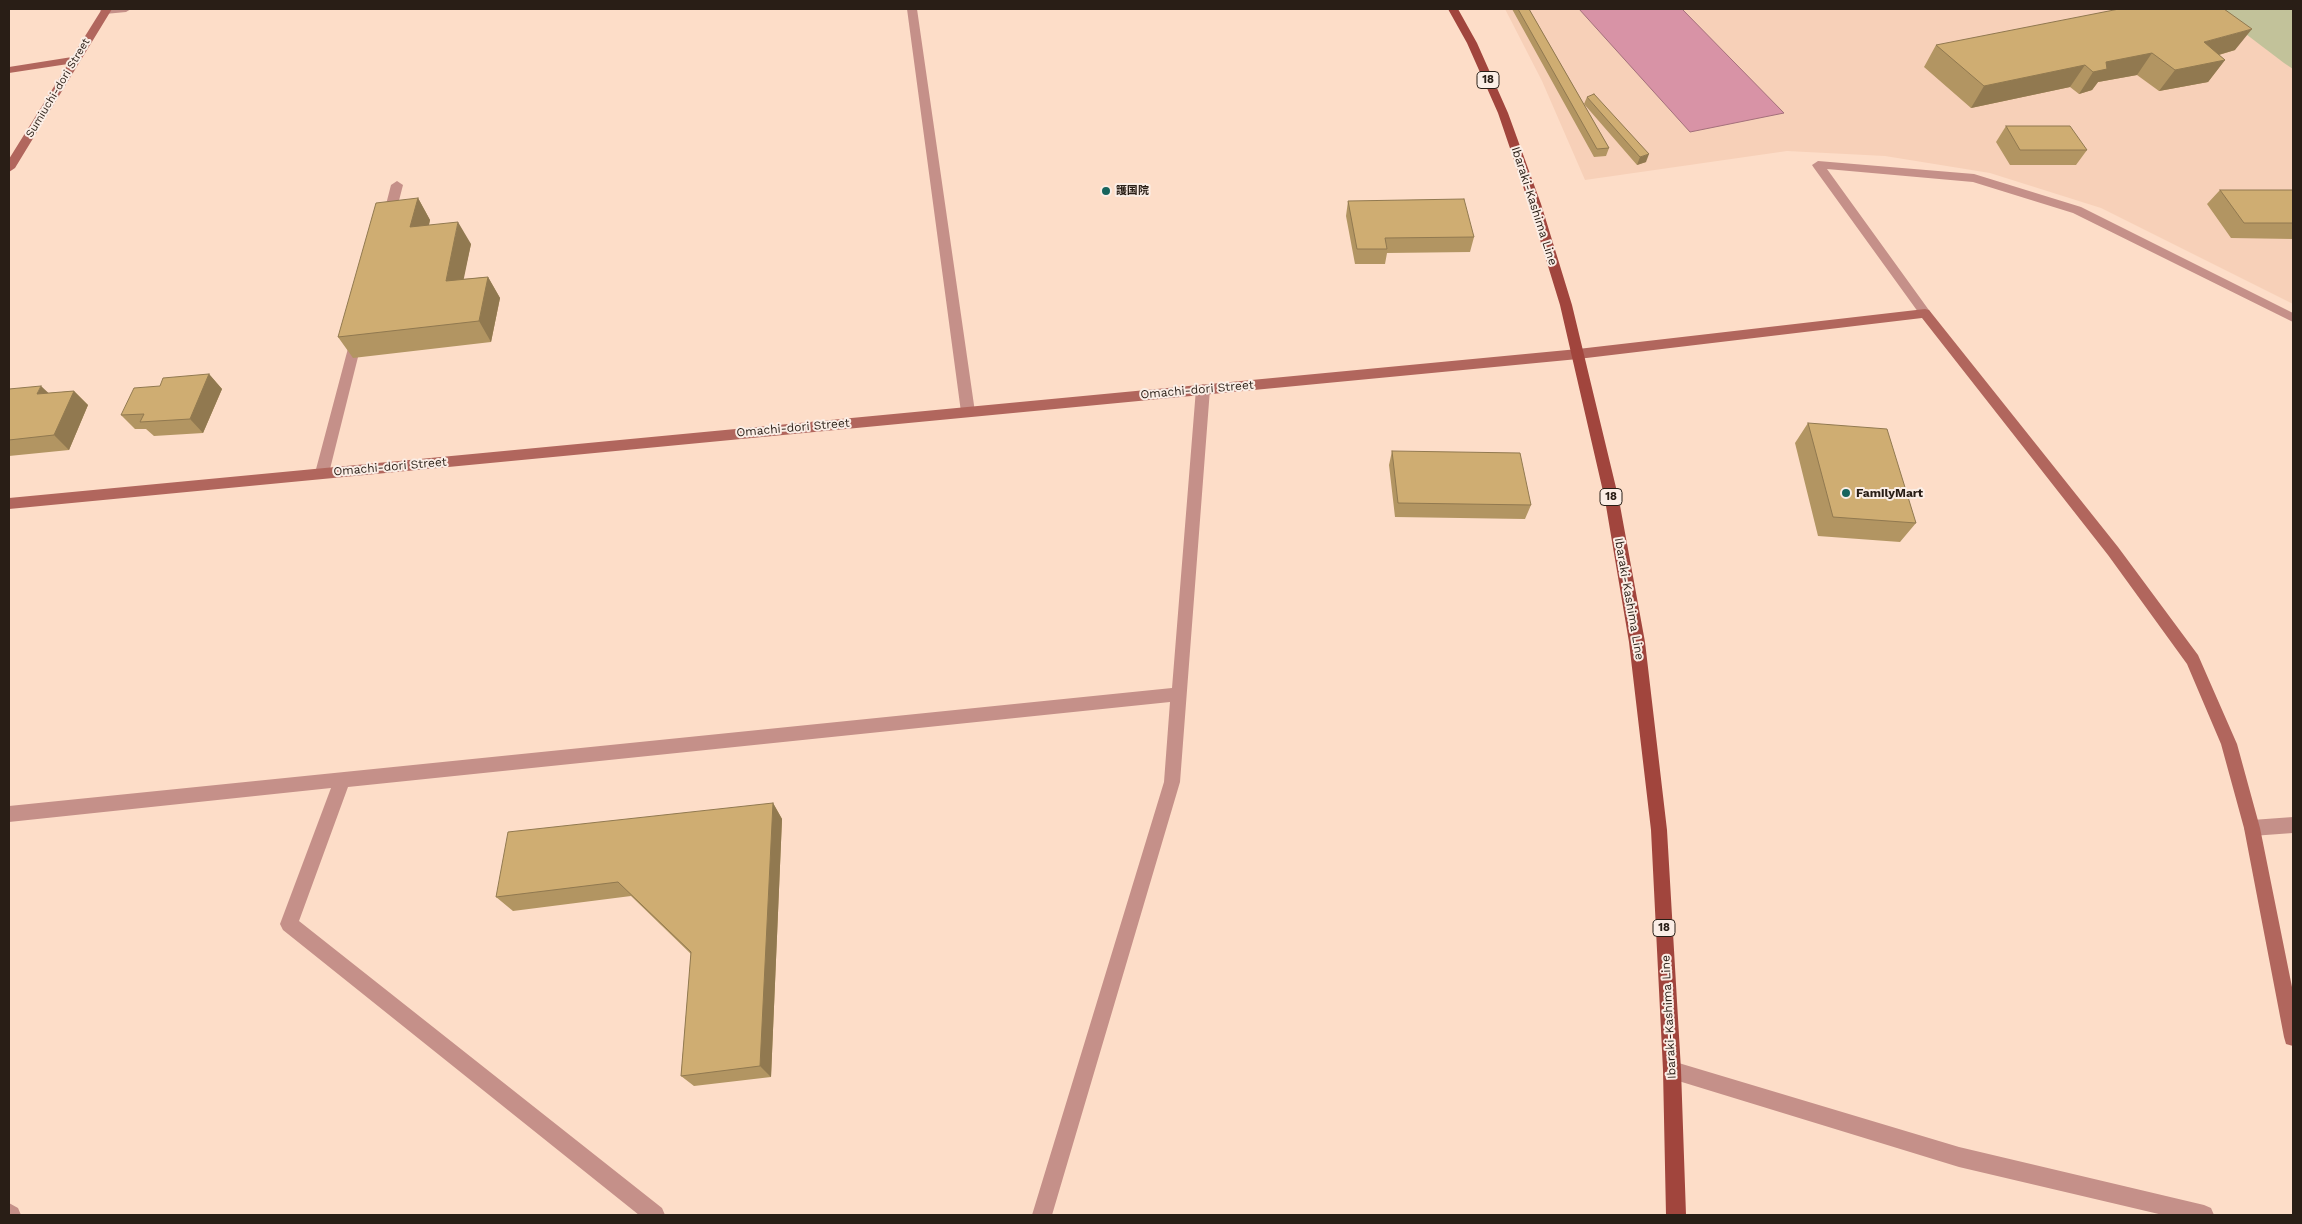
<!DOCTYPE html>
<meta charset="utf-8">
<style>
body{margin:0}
#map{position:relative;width:2302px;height:1224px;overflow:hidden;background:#fdddc8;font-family:"Work Sans",sans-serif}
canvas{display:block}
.frame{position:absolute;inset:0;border:10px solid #291e16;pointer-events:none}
</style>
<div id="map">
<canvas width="2302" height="1224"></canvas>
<div class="frame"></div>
</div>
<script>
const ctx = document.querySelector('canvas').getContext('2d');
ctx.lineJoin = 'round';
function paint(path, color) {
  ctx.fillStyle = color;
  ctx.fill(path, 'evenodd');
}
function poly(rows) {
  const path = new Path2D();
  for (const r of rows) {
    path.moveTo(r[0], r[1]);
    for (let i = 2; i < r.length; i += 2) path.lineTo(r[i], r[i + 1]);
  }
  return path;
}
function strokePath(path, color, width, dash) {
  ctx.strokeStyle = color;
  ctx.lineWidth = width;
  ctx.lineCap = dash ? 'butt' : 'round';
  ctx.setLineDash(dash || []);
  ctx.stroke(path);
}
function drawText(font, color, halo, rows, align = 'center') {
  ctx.font = font + ' "Work Sans","Noto Sans JP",sans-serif';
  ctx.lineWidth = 4;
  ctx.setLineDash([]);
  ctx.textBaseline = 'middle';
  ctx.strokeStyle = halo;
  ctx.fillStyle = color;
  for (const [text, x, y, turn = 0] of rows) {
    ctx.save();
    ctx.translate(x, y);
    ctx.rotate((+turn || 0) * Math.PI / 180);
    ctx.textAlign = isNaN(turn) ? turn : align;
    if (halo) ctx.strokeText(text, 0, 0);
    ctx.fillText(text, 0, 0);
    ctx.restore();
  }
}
const built = poly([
 [1505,9,2293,9,2293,304,2101,208,1990,173,1885,156,1787,151,1585,180,1542,81]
]);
const green = poly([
 [2213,9,2293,9,2293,69,2284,63]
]);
const water = poly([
 [1579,9,1682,9,1784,113,1690,132,1579,9]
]);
const lane = poly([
 [397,181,403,185,394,220,388,224,382,220,391,185,397,181],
 [357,333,363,337,329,473,327,477,322,478,317,477,315,473,351,337,357,333],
 [1672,1061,1959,1147,2204,1205,2211,1208,2214,1215,2163,1215,1959,1167,1672,1079,1665,1077,1663,1070,1665,1063,1672,1061]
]);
const street = poly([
 [102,9,131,9,126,12,105,14,100,11,102,9],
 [907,9,917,9,975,412,973,415,968,417,963,415,961,412,907,9],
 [1818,161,1974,174,2081,207,2293,313,2293,322,2073,213,1973,182,1827,169,1931,313,1929,316,1921,316,1814,168,1812,165,1818,161],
 [1203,384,1210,389,1180,782,1052,1215,1032,1215,1164,782,1170,702,348,787,299,921,662,1208,665,1215,639,1215,283,930,280,924,331,788,9,822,9,806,1172,688,1196,389,1203,384],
 [2293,817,2293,833,2252,836,2246,833,2244,828,2246,823,2252,820,2293,817],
 [9,1203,18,1208,21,1215,9,1215,9,1203]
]);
const secondary = poly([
 [102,9,112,9,15,168,9,172,9,159,68,64,9,73,9,67,72,57,102,9],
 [1925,309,1929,310,2118,547,2198,655,2237,744,2260,828,2293,992,2293,1046,2286,1044,2284,1037,2244,828,2221,744,2187,664,2108,555,1922,318,1578,359,9,509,9,498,1578,349,1925,309]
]);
const primary = poly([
 [1448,9,1458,9,1477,43,1508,113,1541,204,1572,305,1619,500,1645,642,1667,830,1681,1070,1686,1215,1666,1215,1663,1070,1651,830,1629,642,1605,500,1560,305,1529,204,1498,113,1467,43,1448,9]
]);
const wall = poly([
 [1512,9,1529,9,1609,148,1606,156,1594,157],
 [1936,45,2235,50,2219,55,2225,60,2208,82,2159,91,2137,75,2098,82,2092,90,2079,94,2070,87,1971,108,1924,67],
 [1587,97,1646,162,1637,165,1584,104],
 [2006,126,2087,150,2076,165,2010,165,1996,142],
 [2220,190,2293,190,2293,239,2231,238,2207,204],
 [418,198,430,220,429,225,471,244,463,279,488,277,500,298,491,342,353,358,338,337],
 [1348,201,1474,237,1470,252,1387,253,1385,264,1355,264,1346,216],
 [209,374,222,389,203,433,154,436,146,429,135,429,121,415,160,386],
 [9,389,49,393,74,391,88,405,69,450,9,456],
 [1808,423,1916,523,1900,542,1818,536,1795,443],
 [1392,451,1531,505,1525,519,1395,517,1389,465],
 [773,803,782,819,771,1077,694,1086,681,1076,691,954,631,896,513,911,496,897]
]);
const shadedWall = poly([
 [2252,29,2235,50,2187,64,2204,42],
 [2152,53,2137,75,2098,82,2092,90,2079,94,2093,72,2106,62],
 [2225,60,2208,82,2159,91,2175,70],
 [2085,65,2070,87,1971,108,1984,86],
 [1649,154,1646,162,1637,165,1640,157],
 [418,198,430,220,423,249,410,227],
 [458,222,471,244,459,302,446,281],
 [488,277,500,298,491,342,479,321],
 [209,374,222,389,203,433,190,419],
 [41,386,56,400,37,394],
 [74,391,88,405,69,450,54,435],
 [773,803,782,819,771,1077,760,1066]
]);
const building = poly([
 [1518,9,1529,9,1609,148,1597,149,1518,9],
 [2119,9,2224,9,2252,29,2204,42,2225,60,2175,70,2152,53,2106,62,2107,69,2093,72,2085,65,1984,86,1936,45,2119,9],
 [1594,94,1649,154,1640,157,1587,97,1594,94],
 [2006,126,2070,126,2087,150,2020,150,2006,126],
 [2220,190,2293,190,2293,223,2244,223,2220,190],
 [418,198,410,227,458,222,446,281,488,277,479,321,338,337,376,203,418,198],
 [1464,199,1474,237,1385,238,1387,249,1357,249,1348,201,1464,199],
 [209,374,190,419,140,422,144,414,121,415,134,388,160,386,163,378,209,374],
 [41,386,37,394,74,391,54,435,9,440,9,389,41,386],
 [1808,423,1887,429,1916,523,1833,517,1808,423],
 [1392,451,1520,453,1531,505,1398,503,1392,451],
 [773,803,760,1066,681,1076,691,952,618,882,496,897,508,832,773,803]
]);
const markers = [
 [1106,191,5,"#17645d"],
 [1846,493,5,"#17645d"]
];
const shields = [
 [1488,80,22],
 [1611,497,22],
 [1664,928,22]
];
const shieldNames = [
 ["18",1488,80],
 ["18",1611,497],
 ["18",1664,928]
];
const farStreetnames = [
 ["Sumiuchi-dori Street",58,88,-59]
];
const farPoinames = [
 ["護国院",1116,191]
];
const streetNames = [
 ["Ibaraki-Kashima Line",1534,206,72],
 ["Omachi-dori Street",1197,390,-5],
 ["Omachi-dori Street",793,428,-5],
 ["Omachi-dori Street",390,467,-5],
 ["Ibaraki-Kashima Line",1629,599,80],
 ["Ibaraki-Kashima Line",1669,1017,-93]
];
const poiNames = [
 ["FamilyMart",1856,493]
];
paint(built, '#f7d0b8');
paint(green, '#c2c29a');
paint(water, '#d893a6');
strokePath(water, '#a4707b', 1);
paint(lane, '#c59089');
paint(street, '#c59089');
paint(secondary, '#b1665d');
paint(primary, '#a1453d');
paint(wall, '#b29562');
paint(shadedWall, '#917950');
paint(building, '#cfad72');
strokePath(building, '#917950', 1);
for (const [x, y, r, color] of markers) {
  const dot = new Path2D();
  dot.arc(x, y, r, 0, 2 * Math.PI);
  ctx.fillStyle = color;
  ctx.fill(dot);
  strokePath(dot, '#fbeee6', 2);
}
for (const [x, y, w] of shields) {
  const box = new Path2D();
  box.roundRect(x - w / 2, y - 8.5, w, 17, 4);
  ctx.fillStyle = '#fbeee6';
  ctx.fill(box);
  strokePath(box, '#291e16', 1);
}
drawText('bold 11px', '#291e16', null, shieldNames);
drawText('11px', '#291e16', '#fbeee6', farStreetnames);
drawText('bold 11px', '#291e16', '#fbeee6', farPoinames, 'left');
drawText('12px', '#291e16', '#fbeee6', streetNames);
drawText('bold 12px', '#291e16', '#fbeee6', poiNames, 'left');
</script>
